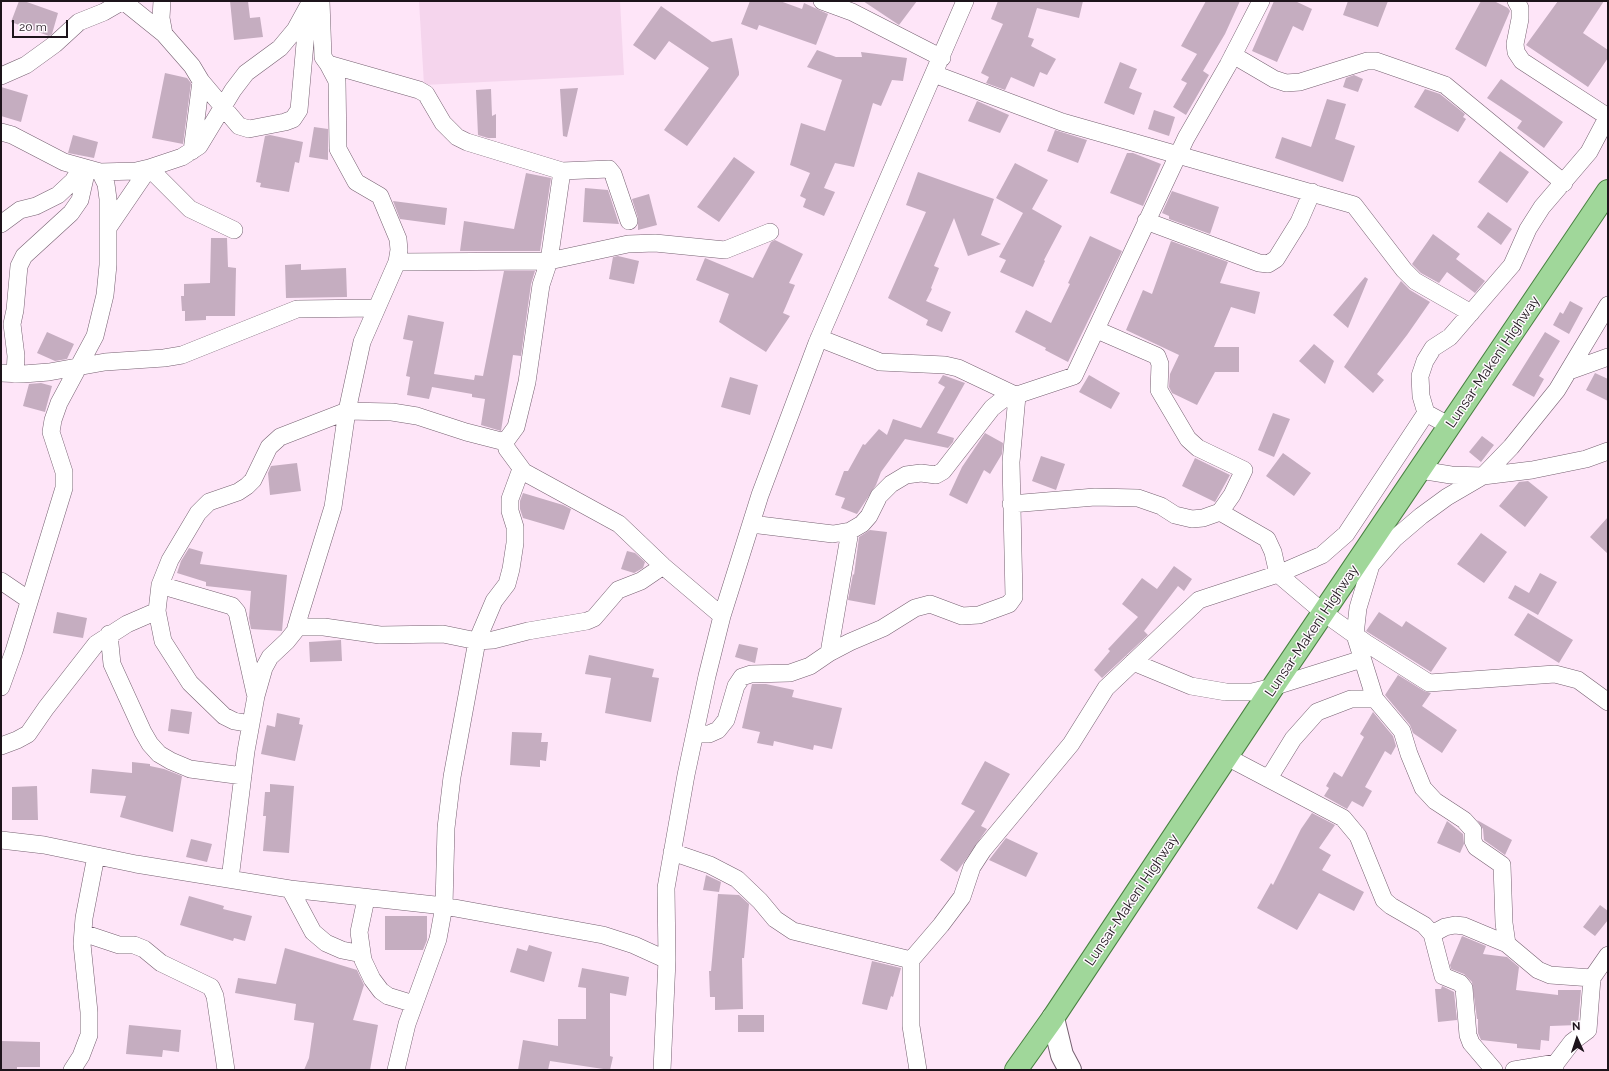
<!DOCTYPE html>
<style>
body{margin:0}
#map{position:relative;width:1609px;height:1071px;overflow:hidden;background:#fee5f8;font-family:Raleway,sans-serif}
canvas{display:block}
.frame{position:absolute;inset:0;border:2px solid #1d141b;pointer-events:none}
.north{position:absolute;left:1557px;top:1019px;width:40px;height:40px;-webkit-text-stroke:3px #fef9fd;paint-order:stroke;rotate:357deg;font-size:11px;font-weight:700;line-height:16px;text-align:center;color:#1d141b}
.north::after{content:'';display:block;margin:auto;width:14px;height:18px;background:#1d141b;clip-path:polygon(50% 0,100% 100%,50% 72%,0 100%)}
.scale{position:absolute;left:12px;top:20px;width:56px;height:18px;box-sizing:border-box;border:2px solid #1d141b;border-top:0;padding-left:5px;font-size:12px;line-height:14px;white-space:nowrap;color:#1d141b;-webkit-text-stroke:3px #fef9fd;paint-order:stroke}
</style>
<div id="map">
<canvas width="1609" height="1071"></canvas>
<div class="frame"></div>
<div class="north">N</div>
<div class="scale">20 m</div>
</div>
<script>
const ctx = document.querySelector('canvas').getContext('2d');
ctx.lineJoin = 'round';
function paint(path, color) {
  ctx.fillStyle = color;
  ctx.fill(path, 'evenodd');
}
function poly(rows) {
  const path = new Path2D();
  for (const r of rows) {
    path.moveTo(r[0], r[1]);
    for (let i = 2; i < r.length; i += 2) path.lineTo(r[i], r[i + 1]);
  }
  return path;
}
function strokePath(path, color, width, dash) {
  ctx.strokeStyle = color;
  ctx.lineWidth = width;
  ctx.lineCap = dash ? 'butt' : 'round';
  ctx.setLineDash(dash || []);
  ctx.stroke(path);
}
function drawText(font, color, halo, rows, align = 'center') {
  ctx.font = font + ' Raleway,sans-serif';
  ctx.lineWidth = 3;
  ctx.setLineDash([]);
  ctx.textBaseline = 'middle';
  ctx.strokeStyle = halo;
  ctx.fillStyle = color;
  for (const [text, x, y, turn = 0] of rows) {
    ctx.save();
    ctx.translate(x, y);
    ctx.rotate((+turn || 0) * Math.PI / 180);
    ctx.textAlign = isNaN(turn) ? turn : align;
    if (halo) ctx.strokeText(text, 0, 0);
    ctx.fillText(text, 0, 0);
    ctx.restore();
  }
}
const built = poly([
 [419,1,620,1,624,75,424,85]
]);
const building = poly([
 [19,1,24,1,58,13,52,34,49,36,11,22],
 [230,1,248,1,250,18,260,17,263,37,234,40],
 [750,1,780,1,802,9,804,3,828,14,816,45,759,25,757,30,741,24],
 [863,1,917,1,899,25],
 [998,1,1083,1,1079,18,1037,8,1028,37,1034,39,1031,46,1056,59,1047,75,1040,72,1034,87,1011,77,1005,90,986,83,989,77,981,73,1003,24,991,19],
 [1206,1,1240,1,1225,34,1203,71,1209,75,1186,115,1173,107,1187,83,1181,80,1197,54,1181,46],
 [1274,1,1295,1,1312,9,1303,31,1293,26,1277,62,1252,51],
 [1348,1,1388,1,1378,27,1343,15],
 [1481,1,1494,1,1508,8,1510,11,1486,67,1455,49],
 [1558,1,1604,1,1583,33,1608,50,1608,58,1588,87,1526,45],
 [661,6,712,42,732,38,739,72,739,75,687,146,664,130,709,68,669,41,655,60,633,45],
 [817,50,836,57,862,57,861,52,907,58,903,81,892,80,881,106,873,103,854,167,835,163,824,188,835,192,824,216,803,207,806,199,800,196,810,173,790,165,801,123,825,131,842,80,807,67],
 [1120,62,1137,69,1129,88,1142,93,1134,115,1104,103],
 [165,73,187,78,191,83,183,144,152,138],
 [1354,75,1363,79,1358,92,1343,87,1346,78],
 [1501,79,1563,122,1544,148,1517,128,1522,121,1487,98],
 [1,87,28,95,21,122,1,116],
 [578,88,567,137,563,136,560,89],
 [491,89,492,116,496,114,496,138,488,138,478,135,476,90],
 [1425,89,1440,94,1465,114,1463,117,1466,119,1458,132,1414,107],
 [1327,99,1346,104,1335,139,1355,146,1343,182,1275,158,1282,137,1311,147],
 [977,101,1009,115,1000,133,968,121],
 [1154,110,1175,117,1169,136,1148,129],
 [314,127,328,129,328,160,309,157],
 [1055,130,1087,140,1078,163,1047,151],
 [73,135,98,142,94,158,68,153],
 [270,135,303,142,299,163,295,162,289,192,260,187,261,183,256,182,265,136],
 [1500,151,1529,172,1507,203,1478,182],
 [1127,153,1133,153,1161,164,1143,206,1110,193],
 [734,157,755,172,719,222,697,207],
 [1015,163,1048,180,1032,209,1062,226,1044,260,1045,261,1033,287,1000,272,1006,260,999,257,1023,213,996,198],
 [918,172,994,199,981,235,1001,244,968,256,954,218,934,266,939,268,931,288,932,289,926,301,951,312,942,332,926,325,928,320,888,298,926,212,906,205],
 [526,173,551,178,540,251,460,251,464,221,514,229],
 [585,188,608,190,619,224,583,222],
 [1172,191,1219,207,1210,234,1169,219,1169,216,1162,213],
 [649,194,657,225,638,230,638,218,632,199],
 [393,201,447,208,445,225,400,219],
 [1488,212,1512,229,1501,245,1477,227],
 [1433,234,1460,254,1456,259,1485,281,1475,293,1447,272,1439,283,1421,273,1412,264],
 [1090,236,1122,251,1068,362,1045,350,1046,348,1015,332,1026,310,1051,323,1070,284,1068,283],
 [211,238,227,238,228,267,236,268,235,316,206,316,206,320,185,321,185,311,182,311,181,296,184,296,184,284,210,283],
 [775,240,803,254,789,283,795,285,783,313,790,316,766,352,719,322,729,294,696,280,705,258,753,278,771,242],
 [1171,241,1228,262,1220,283,1260,292,1255,314,1231,307,1214,347,1239,347,1239,372,1215,372,1197,405,1172,393,1169,387,1170,374,1179,355,1126,330,1143,290,1152,294],
 [618,256,639,261,634,284,609,279,613,257],
 [301,264,301,270,346,268,347,297,286,298,285,265],
 [504,271,535,271,531,284,521,356,513,355,501,431,481,425,485,399,472,397,472,394,432,387,429,399,407,395,410,377,406,376,413,341,403,339,408,315,444,322,434,374,474,380,475,375,483,376],
 [1365,277,1368,279,1348,328,1333,315],
 [1401,281,1410,290,1430,302,1407,335,1377,374,1384,380,1373,393,1344,367],
 [1570,301,1583,308,1569,334,1553,325,1560,312,1563,314],
 [47,332,74,344,67,359,55,361,37,353],
 [1545,332,1560,341,1539,376,1544,379,1534,397,1512,385],
 [1314,344,1334,361,1325,384,1299,361],
 [1595,373,1608,379,1608,401,1586,390],
 [943,375,965,383,937,433,954,438,953,442,948,448,905,439,881,472,876,485,857,514,841,508,845,498,835,495,844,471,848,471,863,444,865,445,879,429,887,435,893,419,921,428,945,387,938,383],
 [1089,375,1120,393,1111,409,1079,392],
 [730,377,758,385,750,415,721,407],
 [41,383,52,386,45,412,23,406,29,384],
 [1273,413,1290,419,1274,457,1258,450],
 [985,433,1003,443,1002,454,990,474,984,470,967,504,949,495,962,467],
 [1482,436,1494,445,1481,462,1469,452],
 [1283,453,1311,473,1294,496,1266,476],
 [1041,456,1065,464,1056,490,1032,481],
 [1195,458,1230,475,1215,502,1182,486],
 [297,463,301,491,270,495,268,473,271,466],
 [1528,481,1548,497,1525,527,1499,506,1519,482],
 [523,493,563,505,571,509,564,530,523,518,520,509,520,501],
 [1608,517,1608,554,1590,537],
 [870,530,887,532,875,605,848,600,853,574,854,575,859,537],
 [1481,533,1507,552,1484,583,1457,564],
 [189,548,203,552,200,564,287,575,282,631,251,629,249,618,251,591,206,586,206,582,177,573,181,561],
 [627,551,635,553,645,562,643,568,634,573,621,569],
 [1174,566,1192,579,1184,591,1178,586,1144,631,1148,635,1102,678,1094,670,1110,651,1108,649,1138,617,1122,604,1142,578,1157,589],
 [1540,573,1557,582,1538,615,1508,598,1515,585,1529,593],
 [57,612,87,618,83,638,53,633],
 [1379,612,1402,627,1406,621,1447,648,1431,672,1366,631],
 [1528,613,1573,640,1559,663,1514,635],
 [341,640,342,661,310,662,309,642],
 [739,644,758,648,755,663,735,657],
 [589,655,654,669,652,677,659,678,651,722,605,713,611,678,585,674],
 [1398,675,1424,691,1431,693,1422,706,1457,730,1442,753,1413,733,1410,725,1385,695],
 [752,684,766,684,794,690,792,697,842,708,832,749,814,745,813,750,774,741,773,746,757,743,760,732,742,728],
 [171,709,192,712,189,734,168,731],
 [1373,712,1393,736,1396,746,1391,755,1385,751,1365,787,1372,791,1363,807,1352,801,1347,809,1324,796,1329,788,1326,786,1334,772,1342,777,1364,737,1360,734],
 [277,713,300,718,299,724,303,725,295,761,261,754,267,725,275,727],
 [512,732,542,733,541,742,548,742,546,761,540,760,540,767,510,765],
 [985,761,1010,774,981,826,987,829,957,872,940,860,975,811,961,804],
 [132,762,150,764,150,766,164,769,182,776,173,832,120,817,126,796,90,793,92,769,132,773],
 [270,784,294,786,289,853,263,851,266,816,263,816,265,792,270,792],
 [37,786,38,820,12,820,12,787],
 [1312,813,1335,825,1319,848,1331,855,1322,870,1364,892,1354,911,1319,893,1297,930,1257,908,1271,883,1273,885,1301,829],
 [1477,820,1512,840,1505,855,1484,840,1483,829],
 [1447,821,1463,834,1464,844,1460,853,1437,843],
 [1006,838,1038,853,1026,877,989,860],
 [191,839,212,844,207,862,186,857],
 [706,875,721,882,719,892,703,890],
 [718,894,739,895,749,904,744,958,742,958,743,1009,715,1010,715,997,710,997,709,971,711,971],
 [189,896,224,906,223,909,252,916,245,941,234,938,233,941,180,925],
 [1600,905,1608,911,1608,920,1595,936,1583,927],
 [385,916,427,916,427,940,423,950,385,950],
 [1462,936,1486,946,1483,954,1507,957,1519,967,1516,990,1558,995,1558,990,1581,990,1578,1025,1550,1026,1549,1041,1541,1040,1540,1050,1517,1048,1517,1044,1481,1040,1478,1033,1478,1019,1477,1019,1472,982,1464,974,1451,969,1450,965],
 [529,945,552,952,544,982,510,972,517,948,527,951],
 [285,948,357,970,364,985,353,1020,378,1025,370,1070,304,1070,309,1058,314,1023,294,1020,296,1004,235,993,238,978,276,984],
 [872,961,901,968,893,997,891,996,887,1010,862,1004],
 [582,968,629,977,626,996,610,993,610,1056,613,1057,610,1070,550,1061,548,1070,518,1070,523,1040,558,1046,558,1019,586,1019,586,988,578,987],
 [1442,986,1454,992,1457,1020,1438,1022,1435,989,1441,989],
 [738,1015,764,1015,764,1032,738,1032],
 [129,1025,181,1030,179,1052,163,1050,162,1057,126,1054],
 [1,1041,40,1042,40,1067,17,1067,17,1070,1,1070]
]);
const minor = poly([
 [123,1,164,34],
 [162,1,161,18,164,34,192,66,201,81,192,151],
 [321,1,323,57,328,64,419,90,426,94,443,123,457,137,467,142,562,171,549,261,541,285,527,382,516,427,505,442,507,449,524,472,619,524,663,566,722,616],
 [822,1,852,12,942,58],
 [1516,1,1520,8,1520,19,1515,44,1516,52,1522,61,1608,117],
 [1233,55,1274,79,1286,83,1300,82,1367,61,1376,61,1445,85,1564,183],
 [934,74,1062,122,1354,205,1404,270,1415,281,1471,313],
 [1,76,26,65,55,44,79,22,104,12,123,1],
 [201,81,239,126,249,129,285,122,293,119,299,110,308,10],
 [1,132,12,135,64,162,100,172,136,171,149,168,182,157,199,146,233,90,246,73,280,48,295,30,311,1],
 [562,171,609,169,613,174,629,221],
 [1146,221,1259,263,1268,264,1276,259,1299,222,1312,192],
 [1,224,20,210,36,206,58,195,73,181,81,168],
 [108,228,149,168,190,209,234,230],
 [397,262,549,261,628,244,655,243,725,250,770,232],
 [1569,371,1608,357],
 [1,373,23,374,49,372,105,362,164,358,182,355,297,309,377,308],
 [15,374,16,356,12,324,15,310,19,266,24,256,71,213,80,200,87,169],
 [1450,426,1426,413,1421,396,1420,376,1425,361,1433,348,1450,337,1512,265,1528,229,1542,207,1589,152,1608,116],
 [1420,470,1451,475,1483,476,1511,447,1557,390,1608,305],
 [1011,504,1095,497,1138,498,1161,506,1175,515,1192,519,1203,518,1220,512,1232,495,1244,470,1198,448,1188,439,1159,390,1160,364,1157,356,1097,330],
 [1220,512,1267,539,1273,552,1278,574,1324,613,1366,643,1429,683,1555,674,1578,680,1608,702],
 [751,524,833,534,850,531,862,524,869,516,879,496,891,484,906,475,921,473,936,475,943,471,992,408,1002,400,1074,376,1186,138,1228,65,1261,1],
 [1,581,29,600],
 [160,585,232,606,237,612,255,693],
 [296,627,324,627,380,635,443,634,477,641,493,640,528,631,587,621,594,618,618,590,641,581,663,566],
 [109,634,112,664,143,732,150,744,159,754,171,761,190,769,243,776],
 [829,653,850,531],
 [1133,662,1191,686,1226,692,1252,692,1273,687,1362,659],
 [1,687,14,651,64,488,64,472,51,432,53,420,59,403,95,336,105,295,108,265,108,199,106,184,100,172],
 [251,724,234,721,224,716,190,683,163,641,157,611,160,585,170,560,198,513,209,502,238,492,247,486,253,480,269,447,280,437,347,411,392,412,417,416,466,432,505,442],
 [695,734,709,734,718,730,726,720,736,686,742,677,751,674,790,673,810,666,829,653,850,642,883,628,915,608,930,604,962,616,979,615,1009,604,1014,597,1011,462,1017,396,958,368,945,365,880,362,819,338],
 [1,746,17,740,28,734,46,708,96,644,127,624,157,611],
 [1227,757,1343,818,1358,836,1384,900,1391,906,1424,925,1432,934,1443,976,1460,983,1464,988,1468,1035,1471,1043,1494,1070],
 [1269,778,1293,739,1317,712,1351,699,1375,699],
 [1,840,44,845,136,864,290,889,444,906,603,935,634,945,667,960],
 [672,852,710,865,737,879,760,901,775,919,793,931,911,960],
 [230,879,246,751,256,696,264,668,270,657,287,641,295,631,299,617,333,507,347,411,362,342,397,262,399,250,398,239,380,196,356,182,338,149,337,81,328,64],
 [290,889,313,932,326,943,342,950,362,954],
 [366,899,359,932,363,960,372,979,381,991,388,996,414,1004],
 [83,933,119,945,134,945,144,949,161,963,211,987,215,996,226,1070],
 [1432,934,1445,927,1455,925,1464,926,1507,944],
 [1592,978,1550,975,1538,970,1507,944,1504,923,1502,865,1476,847,1473,841,1473,830,1464,820,1435,801,1423,788,1409,754,1402,731,1375,699,1355,635,1358,608,1371,565,1394,539,1421,516,1447,497,1483,476,1532,470,1586,459,1608,451],
 [72,1070,81,1056,89,1035,89,1012,82,944,84,918,96,856],
 [396,1070,407,1024,438,939,444,906,446,828,452,777,477,641,494,601,507,584,511,569,515,543,515,527,510,511,510,499,521,469],
 [662,1070,667,960,666,888,686,775,707,676,722,616,760,495,817,343,965,1],
 [918,1070,911,1026,911,960,941,925,962,897,972,867,983,850,1071,744,1106,688,1199,600,1278,574,1322,555,1346,534,1426,413],
 [1514,1070,1556,1063],
 [1554,1070,1556,1063,1572,1042,1588,1030,1592,978,1608,955]
]);
const secondary = poly([
 [1053,1018,1062,1055,1070,1070]
]);
const primary = poly([
 [1016,1070,1053,1018,1273,687,1608,191]
]);
const streetNames = [
 ["Lunsar-Makeni Highway",1493,362,-56],
 ["Lunsar-Makeni Highway",1312,631,-56],
 ["Lunsar-Makeni Highway",1132,900,-56]
];
paint(built, '#f5d5ed');
paint(building, '#c5adc0');
strokePath(minor, '#766171', 18);
strokePath(secondary, '#766171', 24);
strokePath(primary, '#498141', 24);
strokePath(minor, '#fff', 17);
strokePath(secondary, '#fff', 22);
strokePath(primary, '#a0d79a', 22);
drawText('14px', '#1d141b', '#fef9fd', streetNames);
</script>
